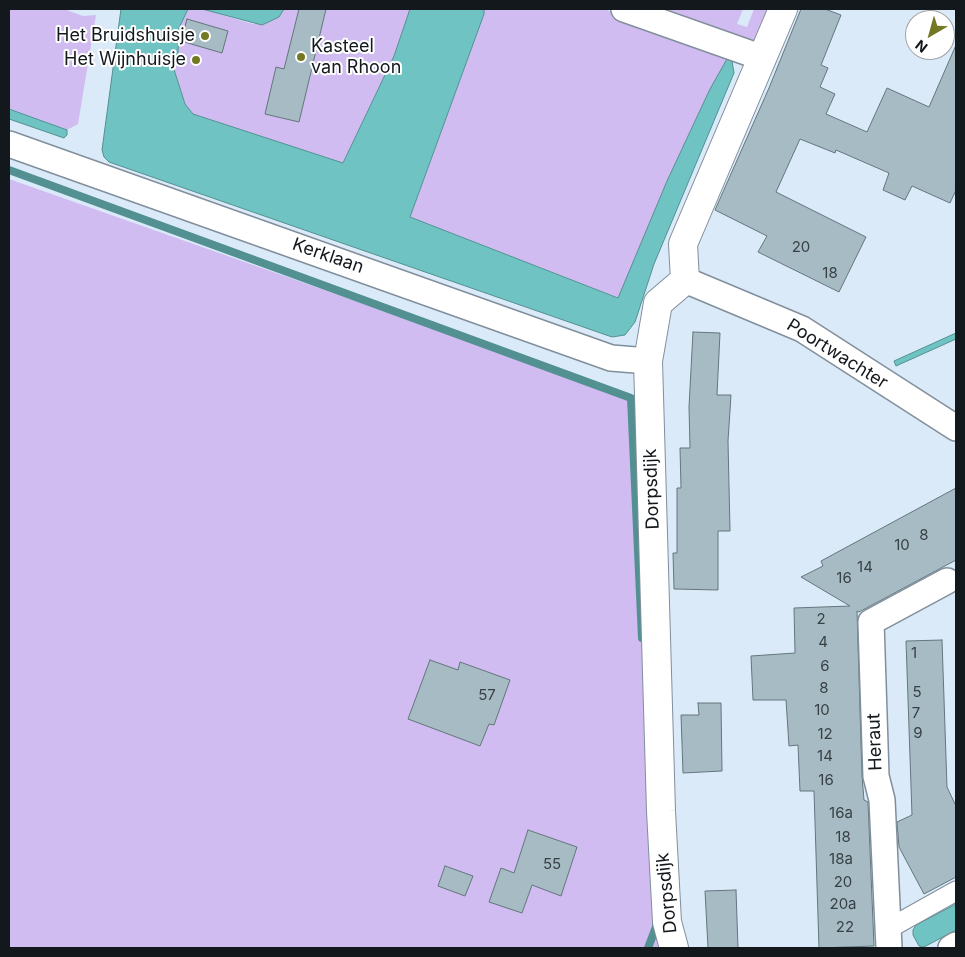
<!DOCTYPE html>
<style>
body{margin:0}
#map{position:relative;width:965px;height:957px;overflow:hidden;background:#dbeaf9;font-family:Inter,sans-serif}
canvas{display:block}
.frame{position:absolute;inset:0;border:10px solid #13181d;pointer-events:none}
.north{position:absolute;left:905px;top:10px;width:50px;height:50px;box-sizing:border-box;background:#fff;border:1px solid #a1a3a5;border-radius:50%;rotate:218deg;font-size:14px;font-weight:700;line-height:20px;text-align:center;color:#13181d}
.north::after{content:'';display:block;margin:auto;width:18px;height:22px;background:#737923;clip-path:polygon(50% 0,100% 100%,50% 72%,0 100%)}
</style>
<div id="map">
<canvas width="965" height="957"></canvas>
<div class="frame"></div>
<div class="north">N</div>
</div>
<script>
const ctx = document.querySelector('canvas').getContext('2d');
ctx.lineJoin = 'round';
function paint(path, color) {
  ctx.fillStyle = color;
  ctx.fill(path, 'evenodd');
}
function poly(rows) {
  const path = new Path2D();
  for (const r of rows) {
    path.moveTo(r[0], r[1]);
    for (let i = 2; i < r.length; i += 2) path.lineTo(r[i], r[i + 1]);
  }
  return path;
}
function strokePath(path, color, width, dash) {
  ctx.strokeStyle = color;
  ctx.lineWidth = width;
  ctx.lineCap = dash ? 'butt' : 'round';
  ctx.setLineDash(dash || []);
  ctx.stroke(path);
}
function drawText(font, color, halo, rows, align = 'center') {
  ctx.font = font + ' Inter,sans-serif';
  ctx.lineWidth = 4;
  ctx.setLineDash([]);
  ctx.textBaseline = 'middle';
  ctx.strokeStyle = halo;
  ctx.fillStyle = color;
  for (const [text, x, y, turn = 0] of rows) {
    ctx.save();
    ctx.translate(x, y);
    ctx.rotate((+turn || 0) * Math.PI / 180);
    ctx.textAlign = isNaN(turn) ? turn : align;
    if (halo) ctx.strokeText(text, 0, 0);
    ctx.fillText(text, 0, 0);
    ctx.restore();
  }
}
const green = poly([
 [9,9,64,9,83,16,96,15,78,124,67,130,9,109],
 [188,9,202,9,253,24,279,17,284,9,410,9,394,56,343,163,193,114,185,104,171,59,178,53,179,28],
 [484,9,604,9,731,54,710,89,667,181,619,298,410,217,484,14],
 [652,9,743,9,737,24,747,27,754,9,773,9,756,43],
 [9,179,631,398,644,680,661,948,9,948]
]);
const water = poly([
 [121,9,188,9,179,28,178,53,171,60,185,104,193,114,343,163,394,56,410,9,484,9,484,14,410,217,618,298,667,181,710,89,727,59,732,61,734,73,654,264,635,322,625,335,612,337,109,162,104,157,102,150,121,9],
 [202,9,284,9,279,17,262,25,202,9],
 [9,109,67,130,67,135,64,138,9,119,9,109],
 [956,333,956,339,896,366,894,361,956,333],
 [956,904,956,930,924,947,919,946,913,935,913,930,916,925,956,904]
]);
const stream = poly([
 [9,170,631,398,642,638],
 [648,948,656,927,656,922]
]);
const building = poly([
 [299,9,326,9,299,122,265,114,276,67,284,69,299,9],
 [801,9,825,9,841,15,821,65,828,68,820,87,835,94,826,114,867,132,887,88,929,107,956,45,956,190,950,203,912,186,905,200,883,190,889,173,836,150,835,153,800,139,776,192,866,237,839,292,758,252,767,236,715,210,769,88,801,9],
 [187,19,228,31,222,53,181,41,187,19],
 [693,332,720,333,717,395,731,395,728,441,730,531,718,531,718,590,674,589,673,553,677,553,677,488,681,488,680,448,690,448,689,407,693,332],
 [956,488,956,560,859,612,857,611,862,776,864,800,868,802,874,946,819,948,814,791,800,791,798,745,789,746,786,700,753,700,751,656,795,653,794,608,850,606,801,577,823,566,821,561,956,488],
 [942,640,947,787,956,806,956,877,924,894,899,847,897,822,912,815,906,641,942,640],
 [430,660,458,670,460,662,510,680,494,725,489,724,480,746,408,719,430,660],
 [698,703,721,703,722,771,683,773,681,715,699,715,698,703],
 [528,830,577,847,561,896,532,885,522,913,489,902,501,868,514,873,528,830],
 [445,866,473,876,465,896,438,886,445,866],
 [736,890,738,948,708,948,705,891,736,890]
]);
const pedestrian = poly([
 [888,929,956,891]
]);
const minor = poly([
 [624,9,763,58],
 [9,144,611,358,648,361],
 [685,280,802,329,956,428],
 [889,948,882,800,876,776,871,622,947,581],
 [951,948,956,945]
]);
const tertiary = poly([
 [674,948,667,922,661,811,648,361,658,303,685,280,683,244,783,9]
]);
const markers = [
 [205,36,5,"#737923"],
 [301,57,5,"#737923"],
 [196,60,5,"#737923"]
];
const numberNames = [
 ["20",801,247],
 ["18",830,273],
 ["8",924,535],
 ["10",902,545],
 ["14",865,567],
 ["16",844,578],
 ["2",821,619],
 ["4",823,642],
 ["1",914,653],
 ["6",825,666],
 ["8",824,688],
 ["5",917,692],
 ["57",487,695],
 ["10",822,710],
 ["7",916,713],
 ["9",918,733],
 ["12",825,734],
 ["14",825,756],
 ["16",826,780],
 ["16a",841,813],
 ["18",843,837],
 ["18a",841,859],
 ["55",552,864],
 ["20",843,882],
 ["20a",843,904],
 ["22",845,927]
];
const poiNames = [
 ["Het Bruidshuisje",195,36],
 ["Kasteel",311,47,"left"],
 ["van Rhoon",311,68,"left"],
 ["Het Wijnhuisje",186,60]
];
const streetNames = [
 ["Kerklaan",328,256,19],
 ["Poortwachter",837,354,32],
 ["Dorpsdijk",652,489,-92],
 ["Heraut",875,742,-92],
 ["Dorpsdijk",667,893,-96]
];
paint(green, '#d0bcf0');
paint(water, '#6fc4c3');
strokePath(water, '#539091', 1);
strokePath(stream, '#539091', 8);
paint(building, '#a6bbc3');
strokePath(building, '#63767d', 1);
strokePath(pedestrian, '#818f9c', 21);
strokePath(minor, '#818f9c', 28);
strokePath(tertiary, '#818f9c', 30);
strokePath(pedestrian, '#fff', 19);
strokePath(minor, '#fff', 25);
strokePath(tertiary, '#fff', 28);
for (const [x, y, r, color] of markers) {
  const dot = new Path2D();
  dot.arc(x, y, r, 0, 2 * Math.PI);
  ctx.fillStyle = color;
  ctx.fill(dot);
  strokePath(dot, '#fff', 2);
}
drawText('15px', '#384146', null, numberNames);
drawText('18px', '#13181d', '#fff', poiNames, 'right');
drawText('18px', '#13181d', '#fff', streetNames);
</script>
